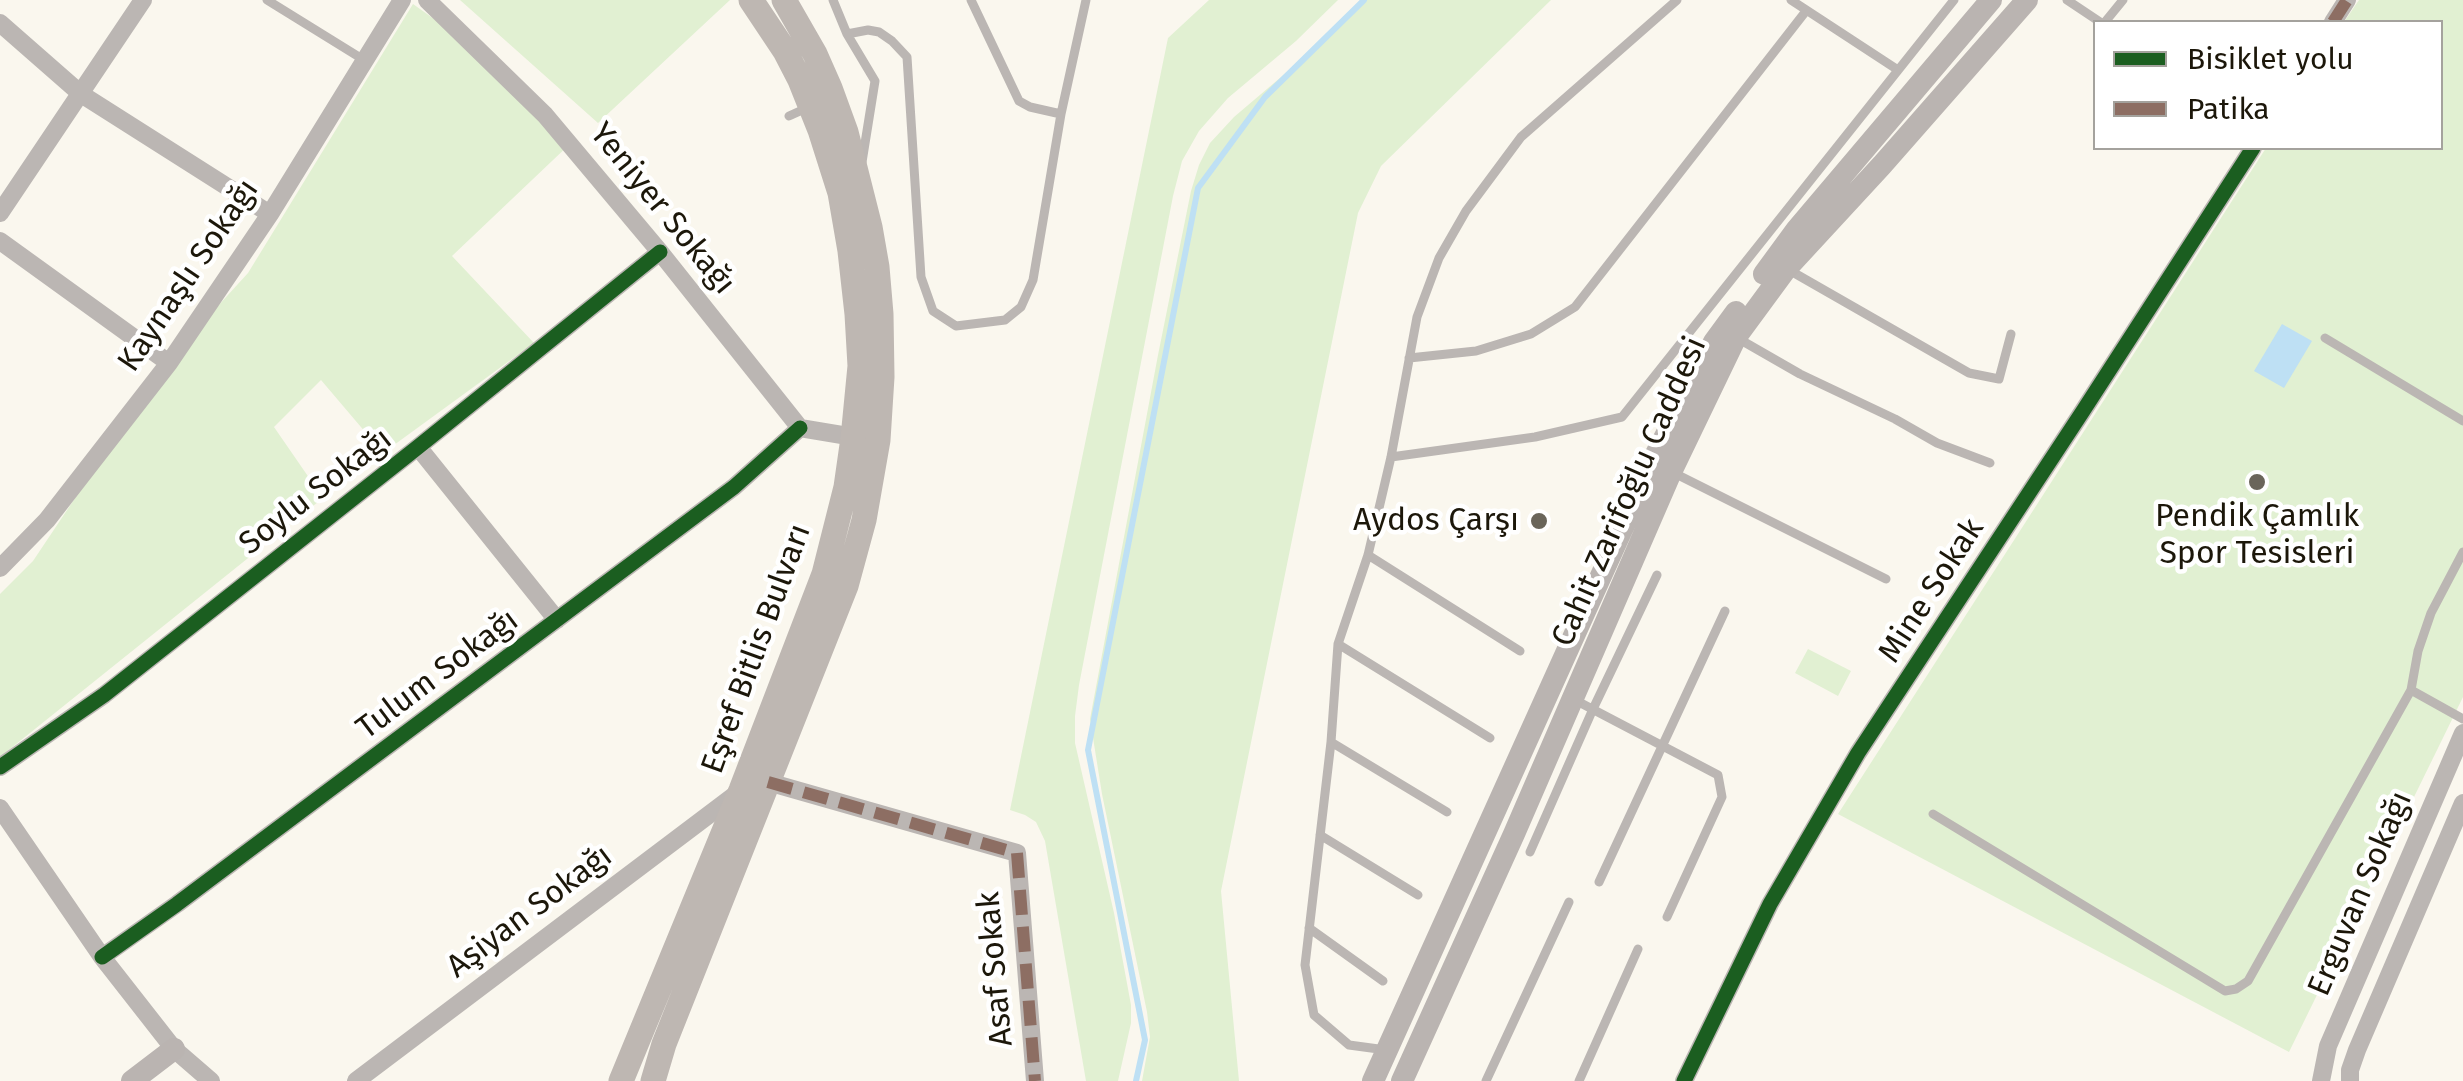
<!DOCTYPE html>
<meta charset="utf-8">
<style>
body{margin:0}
#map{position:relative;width:2463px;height:1081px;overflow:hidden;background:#faf7ee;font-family:"Fira Sans",sans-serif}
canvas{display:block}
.legend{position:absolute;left:2093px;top:20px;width:350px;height:130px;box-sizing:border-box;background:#fff;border:2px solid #a4a29d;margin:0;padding:12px 18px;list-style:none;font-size:30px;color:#1c170a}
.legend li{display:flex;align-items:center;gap:20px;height:50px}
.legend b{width:50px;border:2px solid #a4a29d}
</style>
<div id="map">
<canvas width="2463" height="1081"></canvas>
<ul class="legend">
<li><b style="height:12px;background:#1b5e20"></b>Bisiklet yolu</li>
<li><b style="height:12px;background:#8d6e63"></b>Patika</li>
</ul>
</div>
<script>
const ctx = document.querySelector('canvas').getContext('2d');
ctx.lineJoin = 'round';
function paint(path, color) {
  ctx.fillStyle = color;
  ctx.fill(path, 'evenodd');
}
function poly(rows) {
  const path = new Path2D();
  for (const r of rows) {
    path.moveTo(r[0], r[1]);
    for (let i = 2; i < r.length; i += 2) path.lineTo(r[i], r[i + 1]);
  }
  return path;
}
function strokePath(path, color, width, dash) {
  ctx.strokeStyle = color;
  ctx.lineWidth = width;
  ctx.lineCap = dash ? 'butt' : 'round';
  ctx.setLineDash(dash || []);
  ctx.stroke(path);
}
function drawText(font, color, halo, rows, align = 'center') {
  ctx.font = font + ' "Fira Sans",sans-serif';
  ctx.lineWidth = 9;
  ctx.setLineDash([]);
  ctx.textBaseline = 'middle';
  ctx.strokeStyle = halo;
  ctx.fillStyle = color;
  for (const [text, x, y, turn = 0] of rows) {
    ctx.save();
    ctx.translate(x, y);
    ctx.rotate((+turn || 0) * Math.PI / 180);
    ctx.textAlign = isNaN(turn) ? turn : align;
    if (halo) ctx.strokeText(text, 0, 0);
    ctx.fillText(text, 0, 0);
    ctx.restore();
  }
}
const green = poly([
 [460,0,730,0,598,123],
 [1209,0,1338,0,1296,41,1228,98,1199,131,1182,161,1173,196,1079,685,1075,716,1075,743,1114,913,1131,1005,1131,1023,1118,1081,1086,1081,1045,841,1036,822,1025,815,1010,810,1168,38],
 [1363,0,1551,0,1381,166,1358,213,1221,891,1239,1081,1142,1081,1150,1037,1147,1012,1102,794,1090,719,1158,355,1191,191,1199,165,1210,143,1234,117,1314,49],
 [2359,0,2463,0,2463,697,2289,1052,1838,814,2266,148,2440,148,2440,22,2344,22],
 [413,4,472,46,572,142,452,256,534,343,383,453,321,380,274,427,323,498,0,757,0,594,33,561,164,365,248,273],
 [1808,649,1851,671,1838,696,1795,673]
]);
const water = poly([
 [2282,324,2312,341,2284,388,2254,371]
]);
const stream = poly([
 [1136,1081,1145,1040,1088,750,1198,188,1265,97,1364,0]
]);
const lane = poly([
 [267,0,364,60],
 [833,0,847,34,875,81,862,162],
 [971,0,1019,101,1030,107,1061,114],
 [1791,0,1898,70],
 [2067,0,2100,22],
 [2105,22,2123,0],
 [847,34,868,30,879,32,892,41,907,57,921,277,933,311,956,326,1005,320,1021,307,1033,280,1061,114,1086,0],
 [789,116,809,107],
 [1789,270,1969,373,1999,379,2011,334],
 [2325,338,2463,421],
 [1739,339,1800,374,1895,419,1937,443,1990,463],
 [1409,358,1476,351,1531,334,1575,307,1806,11],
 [1391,457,1535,437,1622,417,1954,0],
 [1674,473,1886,579],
 [1368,555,1520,651],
 [1338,644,1490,738],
 [2411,690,2463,719],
 [1575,700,1718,775,1722,797,1667,917],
 [1331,742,1447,812],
 [1933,814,2225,991,2236,989,2248,981,2411,690,2418,651,2431,613,2463,552],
 [1320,835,1418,895],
 [1530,852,1593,709,1657,575],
 [1599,882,1725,611],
 [1309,928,1383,981],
 [1386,1050,1349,1045,1314,1015,1305,965,1331,742,1338,644,1368,555,1391,457,1417,317,1439,258,1466,211,1521,137,1677,0],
 [1486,1081,1569,902],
 [1579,1081,1638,949]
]);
const street = poly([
 [427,0,545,115,660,252,800,428,860,438],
 [2333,22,2347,0],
 [0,23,81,94,270,214],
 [0,213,143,0],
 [0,241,169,363],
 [418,447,557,620],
 [0,568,47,520,169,363,270,214,402,0],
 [0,767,104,695,418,447,660,252],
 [768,782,1017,853,1035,1081],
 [0,808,102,957,174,1049,211,1081],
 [102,957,177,904,734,487,800,428],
 [356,1081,739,792],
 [1684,1081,1770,904,1858,753,2083,411,2253,148],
 [2321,1081,2328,1046,2463,733],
 [2350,1081,2350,1070,2357,1050,2463,803]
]);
const secondary = poly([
 [1764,274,1797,229,1991,0],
 [132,1081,174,1049],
 [1373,1081,1656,454,1714,342,1736,312],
 [1402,1081,1514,834,1671,472,1736,337,1786,269,1882,165,2027,0]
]);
const primary = poly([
 [621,1081,741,790,824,574,846,487,853,438,860,366,857,314,850,251,840,193,820,130,800,80,785,51,751,0],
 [653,1081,664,1044,846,586,864,520,878,440,882,377,881,314,877,267,870,227,846,132,830,88,815,54,784,0]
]);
const quiet = poly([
 [2333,22,2347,0],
 [768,782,1017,853,1035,1081]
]);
const cycleway = poly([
 [0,767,104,695,418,447,660,252],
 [102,957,177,904,734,487,800,428],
 [1684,1081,1770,904,1858,753,2083,411,2253,148]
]);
const markers = [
 [2257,482,10,"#6a655a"],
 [1539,521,10,"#6a655a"]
];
const streetNames = [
 ["Yeniyer Sokağı",662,209,51],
 ["Kaynaşlı Sokağı",189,276,-56],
 ["Soylu Sokağı",316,492,-38],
 ["Cahit Zarifoğlu Caddesi",1630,492,-66],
 ["Mine Sokak",1932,591,-57],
 ["Eşref Bitlis Bulvarı",757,649,-70],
 ["Tulum Sokağı",438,675,-37],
 ["Erguvan Sokağı",2361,894,-67],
 ["Aşiyan Sokağı",530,912,-37],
 ["Asaf Sokak",996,969,-95]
];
const poiNames = [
 ["Pendik Çamlık",2257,517],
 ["Spor Tesisleri",2257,554],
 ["Aydos Çarşı",1519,521,"right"]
];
paint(green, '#e1f0d2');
paint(water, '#bee0f4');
strokePath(stream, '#bee0f4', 6);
strokePath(lane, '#bbb6b3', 9);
strokePath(street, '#bbb6b3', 18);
strokePath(secondary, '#bab4b1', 22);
strokePath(primary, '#beb7b2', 25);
strokePath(quiet, '#8d6e63', 12, [25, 12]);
strokePath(cycleway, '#1b5e20', 15);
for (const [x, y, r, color] of markers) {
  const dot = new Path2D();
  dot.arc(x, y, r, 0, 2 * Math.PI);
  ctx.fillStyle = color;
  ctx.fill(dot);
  strokePath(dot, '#fff', 4);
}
drawText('32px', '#1c170a', '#fff', streetNames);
drawText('32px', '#1c170a', '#fff', poiNames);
</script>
